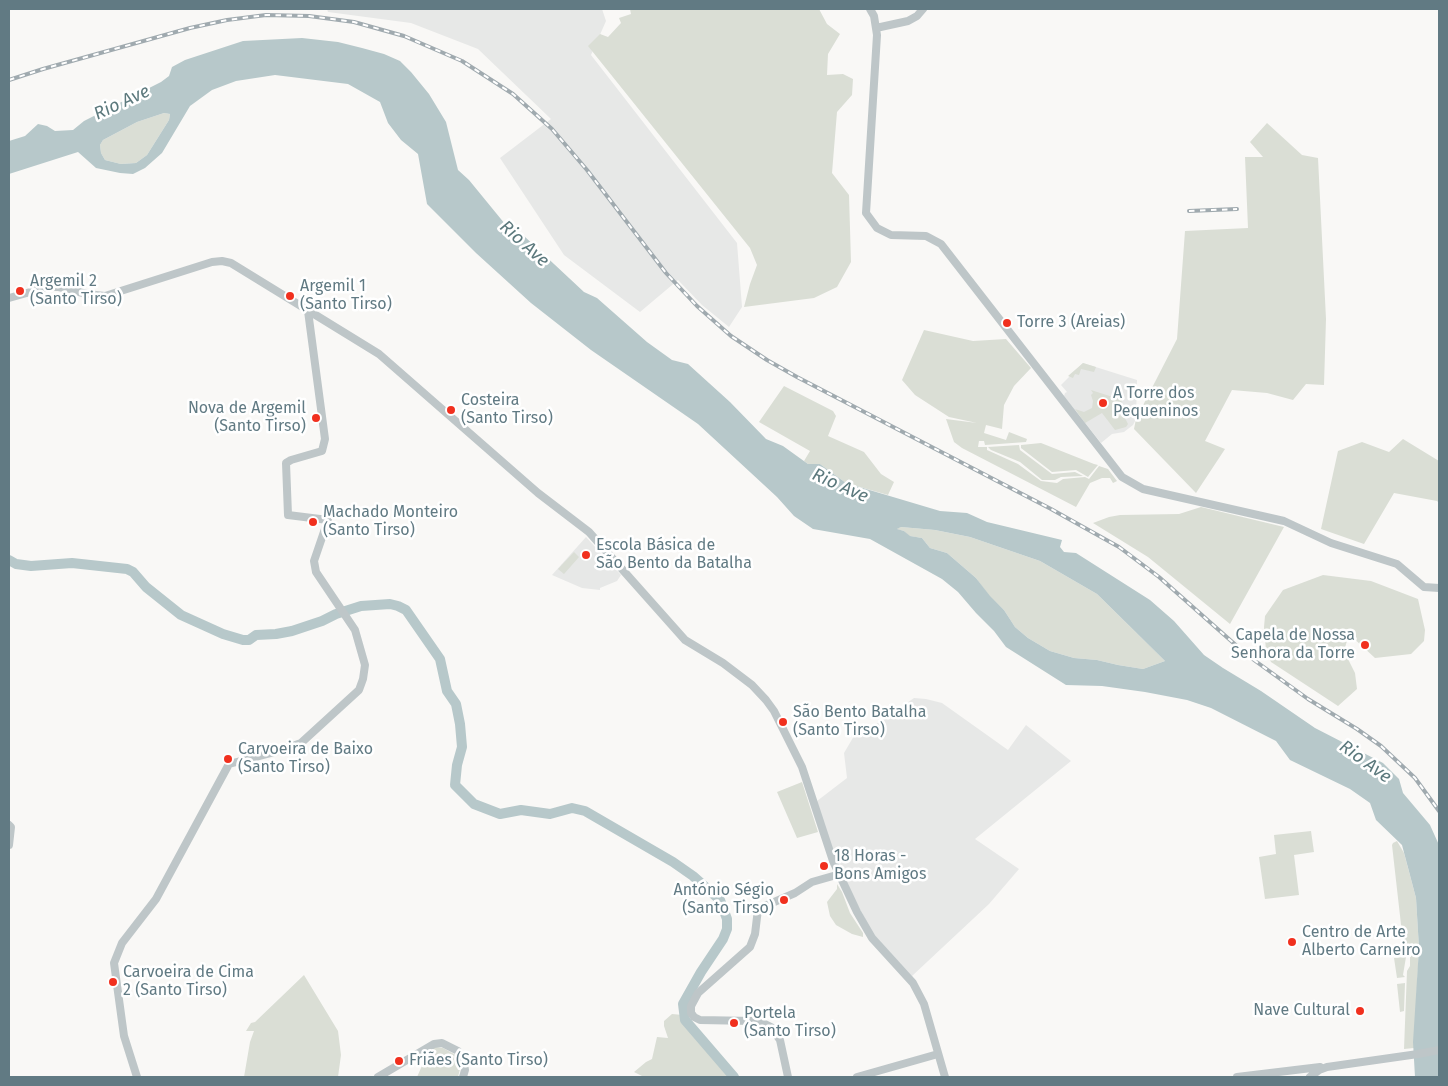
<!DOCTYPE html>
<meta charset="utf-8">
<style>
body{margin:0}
#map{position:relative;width:1448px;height:1086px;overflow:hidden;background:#f9f8f6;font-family:"Fira Sans",sans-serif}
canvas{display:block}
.frame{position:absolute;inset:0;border:10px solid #617a83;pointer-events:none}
</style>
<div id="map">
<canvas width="1448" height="1086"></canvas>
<div class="frame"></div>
</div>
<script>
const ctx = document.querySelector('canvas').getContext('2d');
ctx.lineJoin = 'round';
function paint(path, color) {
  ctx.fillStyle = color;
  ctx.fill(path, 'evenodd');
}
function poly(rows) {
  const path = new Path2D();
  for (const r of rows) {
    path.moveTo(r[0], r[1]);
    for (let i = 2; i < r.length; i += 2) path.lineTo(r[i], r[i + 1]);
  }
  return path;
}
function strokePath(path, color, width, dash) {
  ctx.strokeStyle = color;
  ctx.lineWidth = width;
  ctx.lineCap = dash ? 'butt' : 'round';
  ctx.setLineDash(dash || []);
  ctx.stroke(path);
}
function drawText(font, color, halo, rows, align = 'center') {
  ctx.font = font + ' "Fira Sans",sans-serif';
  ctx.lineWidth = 5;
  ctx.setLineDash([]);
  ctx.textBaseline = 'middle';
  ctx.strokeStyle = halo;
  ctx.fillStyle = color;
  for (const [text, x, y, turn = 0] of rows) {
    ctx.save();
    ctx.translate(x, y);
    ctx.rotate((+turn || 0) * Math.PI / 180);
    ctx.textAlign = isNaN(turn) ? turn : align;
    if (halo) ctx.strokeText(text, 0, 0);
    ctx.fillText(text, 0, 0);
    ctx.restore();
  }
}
const built = poly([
 [327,9,602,9,606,21,591,55,737,243,742,307,729,327,702,305,678,280,640,312,564,255,500,158,551,119,478,49,411,23,328,12],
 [1083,363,1137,380,1136,419,1133,425,1124,432,1112,434,1101,443,1064,396,1065,393,1067,392,1061,385],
 [586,537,621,575,617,581,600,588,600,590,582,588,552,575],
 [914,698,926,699,942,703,1008,750,1026,725,1071,761,975,839,1019,869,989,904,912,976,873,934,853,896,831,846,817,801,847,778,844,753,854,736,872,727]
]);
const green = poly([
 [630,9,819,9,827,24,840,34,828,54,827,75,843,74,853,79,852,95,837,112,832,173,849,195,851,262,837,287,814,298,744,307,750,284,757,265,750,248,588,46,600,34,608,37,621,23,619,18,631,14],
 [164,113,170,114,169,120,147,155,136,163,121,164,105,160,101,153,100,145,103,140,137,122],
 [1267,123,1302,155,1318,158,1326,319,1324,385,1306,384,1293,400,1267,393,1232,390,1205,441,1225,449,1196,493,1134,429,1136,419,1177,339,1185,231,1248,228,1245,157,1263,157,1250,142],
 [924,330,973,341,1006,339,1031,368,1014,386,1004,405,1002,429,986,425,984,433,1006,440,1009,432,1027,439,1026,442,985,445,984,441,979,441,978,447,987,447,987,450,1018,464,1041,481,1057,483,1063,479,1085,477,1089,479,1099,466,1108,469,1117,481,1113,483,1110,478,1102,478,1090,483,1076,507,962,448,954,442,946,419,977,423,949,417,915,395,902,380],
 [1083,363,1096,367,1094,372,1081,369,1079,375,1075,374,1073,378,1068,376],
 [784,386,833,411,836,416,828,436,864,452,881,474,894,482,888,495,846,483,820,464,808,464,804,461,810,451,759,422],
 [1091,390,1122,400,1120,407,1124,408,1122,413,1119,415,1124,422,1120,416,1122,415,1126,420,1128,424,1126,427,1115,430,1102,413,1085,423,1075,409,1084,412,1092,408,1093,401,1091,395,1093,393],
 [1403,439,1439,461,1439,503,1437,501,1394,493,1364,544,1321,529,1338,451,1362,442,1389,452],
 [1041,443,1094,464,1098,465,1088,477,1076,470,1052,472,1021,448,1021,445],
 [1019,445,1020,450,1052,474,1075,472,1083,476,1061,477,1055,480,1042,480,1020,462,991,450,988,447],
 [1201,507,1284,527,1230,624,1148,557,1093,523,1109,517,1120,515,1179,514],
 [901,527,935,530,970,537,1040,561,1097,594,1165,661,1143,669,1118,665,1097,660,1074,658,1050,651,1028,638,1015,627,1004,610,989,596,976,578,947,553,930,548,922,538,909,536,904,531,896,529],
 [574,552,579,557,564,574,558,569],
 [1323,575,1371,581,1418,599,1425,630,1424,641,1411,654,1375,658,1349,634,1344,651,1355,673,1357,689,1338,706,1271,662,1266,650,1264,627,1265,616,1283,590],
 [802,782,818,832,797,838,777,792],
 [1311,831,1314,852,1294,855,1299,895,1265,899,1259,857,1276,854,1274,835],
 [1397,841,1404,853,1416,898,1419,948,1414,1048,1404,1049,1407,971,1410,966,1410,950,1404,951,1392,845,1393,843],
 [837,884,842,892,850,913,863,933,863,937,852,934,836,925,830,916,827,902,837,889],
 [1406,957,1403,975,1405,977,1397,978,1394,958],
 [304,975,338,1031,341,1055,338,1077,244,1077,250,1042,254,1031,246,1031,251,1023,255,1022],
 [1405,983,1404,1011,1400,1012,1397,984],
 [672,1014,683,1015,684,1021,732,1077,644,1077,634,1072,646,1062,652,1059,657,1037,668,1038,664,1026,664,1021],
 [435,1047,443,1048,456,1055,461,1065,458,1077,417,1077,425,1059,425,1053]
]);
const water = poly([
 [302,38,338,42,362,48,384,54,400,61,411,72,429,94,446,122,458,170,469,180,505,224,524,236,584,292,597,298,647,342,672,360,688,364,730,402,766,439,783,446,808,464,820,464,846,483,940,511,967,513,987,522,1062,540,1060,547,1064,552,1076,553,1150,600,1174,621,1204,655,1223,668,1261,691,1315,728,1383,763,1399,779,1403,793,1430,825,1439,845,1439,1077,1415,1077,1413,1042,1419,948,1416,898,1402,845,1376,820,1370,803,1350,789,1290,760,1276,741,1211,708,1187,700,1145,692,1102,686,1066,685,1006,647,994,631,976,613,958,592,942,579,870,539,813,529,794,516,777,497,698,424,591,350,531,303,476,253,427,204,418,154,401,140,388,123,380,102,348,84,275,75,236,81,212,90,190,106,162,153,145,168,133,174,120,173,96,168,78,152,9,174,9,141,25,136,38,124,47,126,55,131,73,130,84,121,161,82,169,76,172,67,185,60,243,41],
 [164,113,170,114,169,120,147,155,136,163,121,164,105,160,101,153,100,145,103,140,137,122],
 [901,527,935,530,970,537,1040,561,1097,594,1165,661,1143,669,1118,665,1097,660,1074,658,1050,651,1028,638,1015,627,1004,610,990,596,976,578,947,553,930,548,922,538,910,536,904,531,897,529]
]);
const river = poly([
 [9,560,16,564,31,566,72,563,127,569,133,572,146,587,181,615,223,634,243,640,249,640,256,635,276,634,292,631,322,621,336,614,361,606,390,604,398,606,406,610,440,659,447,691,456,704,460,724,462,747,457,765,455,785,474,804,500,814,521,810,550,814,572,808,585,811,673,862,693,876,720,900,727,919,727,929,723,939,701,972,683,1004,685,1020,734,1077]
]);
const minor = poly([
 [870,9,874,16,877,35,866,213,877,228,891,235,926,236,941,244,1122,477,1143,489,1284,521,1331,543,1397,564,1424,587,1439,588],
 [876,28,908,21,917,16,923,9],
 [9,298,48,287,59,287,87,294,105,296,212,262,222,261,231,263,379,354,538,493,589,532,685,640,723,663,752,685,766,700,774,711,802,767,833,861,857,912,872,938,913,983,924,1004,945,1077],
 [9,825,11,827,9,845],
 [137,1077,124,1036,114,963,122,943,156,899,229,764,275,752,301,743,359,690,363,679,365,665,355,630,316,572,314,561,328,520,288,515,286,463,291,460,322,451,325,439,308,311],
 [378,1077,434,1044,442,1043,458,1051,463,1059,465,1070,463,1077],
 [788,1077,780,1040,771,1027,765,1024,753,1021,700,1020,694,1017,691,1013,691,1006,698,993,750,947,755,934,758,909,795,893,812,882,840,874],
 [857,1077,938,1054],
 [1237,1077,1320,1067],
 [1310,1077,1319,1070,1327,1067,1418,1054,1439,1050]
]);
const rail = poly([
 [9,80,43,69,190,28,227,20,266,15,309,16,354,22,404,36,462,61,513,94,552,129,587,170,666,273,697,306,731,336,767,360,797,377,1051,509,1119,547,1159,577,1247,655,1308,699,1357,729,1381,746,1415,778,1439,811],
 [1189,211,1237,209]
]);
const markers = [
 [20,291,5,"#f1301e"],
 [290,296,5,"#f1301e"],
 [1007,323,5,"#f1301e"],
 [1103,403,5,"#f1301e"],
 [451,410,5,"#f1301e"],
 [316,418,5,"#f1301e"],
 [313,522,5,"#f1301e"],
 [586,555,5,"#f1301e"],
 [1365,645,5,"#f1301e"],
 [783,722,5,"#f1301e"],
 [228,759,5,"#f1301e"],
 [824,866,5,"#f1301e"],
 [784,900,5,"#f1301e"],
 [1292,942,5,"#f1301e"],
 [113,982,5,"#f1301e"],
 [1360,1011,5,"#f1301e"],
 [734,1023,5,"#f1301e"],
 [399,1061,5,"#f1301e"]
];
const poiNames = [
 ["Argemil 2",30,282],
 ["(Santo Tirso)",30,300],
 ["Argemil 1",300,287],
 ["(Santo Tirso)",300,305],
 ["Torre 3 (Areias)",1017,323],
 ["A Torre dos",1113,394],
 ["Pequeninos",1113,412],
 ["Costeira",461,401],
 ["(Santo Tirso)",461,419],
 ["Nova de Argemil",306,409,"right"],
 ["(Santo Tirso)",306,427,"right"],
 ["Machado Monteiro",323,513],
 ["(Santo Tirso)",323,531],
 ["Escola Básica de",596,546],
 ["São Bento da Batalha",596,564],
 ["Capela de Nossa",1355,636,"right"],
 ["Senhora da Torre",1355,654,"right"],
 ["São Bento Batalha",793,713],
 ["(Santo Tirso)",793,731],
 ["Carvoeira de Baixo",238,750],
 ["(Santo Tirso)",238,768],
 ["18 Horas -",834,857],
 ["Bons Amigos",834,875],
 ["António Ségio",774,891,"right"],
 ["(Santo Tirso)",774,909,"right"],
 ["Centro de Arte",1302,933],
 ["Alberto Carneiro",1302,951],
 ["Carvoeira de Cima",123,973],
 ["2 (Santo Tirso)",123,991],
 ["Nave Cultural",1350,1011,"right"],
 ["Portela",744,1014],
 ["(Santo Tirso)",744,1032],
 ["Friães (Santo Tirso)",409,1061]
];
const waterNames = [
 ["Rio Ave",122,103,-25],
 ["Rio Ave",524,244,42],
 ["Rio Ave",840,486,24],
 ["Rio Ave",1365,762,36]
];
paint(built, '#e7e8e7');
paint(green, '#daded5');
paint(water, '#b7c8ca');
strokePath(river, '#b7c8ca', 10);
strokePath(minor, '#bec6c8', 8);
strokePath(rail, '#a0aaaf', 4);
strokePath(rail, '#fff', 2, [5.5]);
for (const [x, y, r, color] of markers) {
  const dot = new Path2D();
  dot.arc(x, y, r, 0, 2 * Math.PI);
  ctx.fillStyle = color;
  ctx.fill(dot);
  strokePath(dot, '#fff', 2);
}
drawText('16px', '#617a83', '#fff', poiNames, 'left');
drawText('italic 18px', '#5c797d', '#fff', waterNames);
</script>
